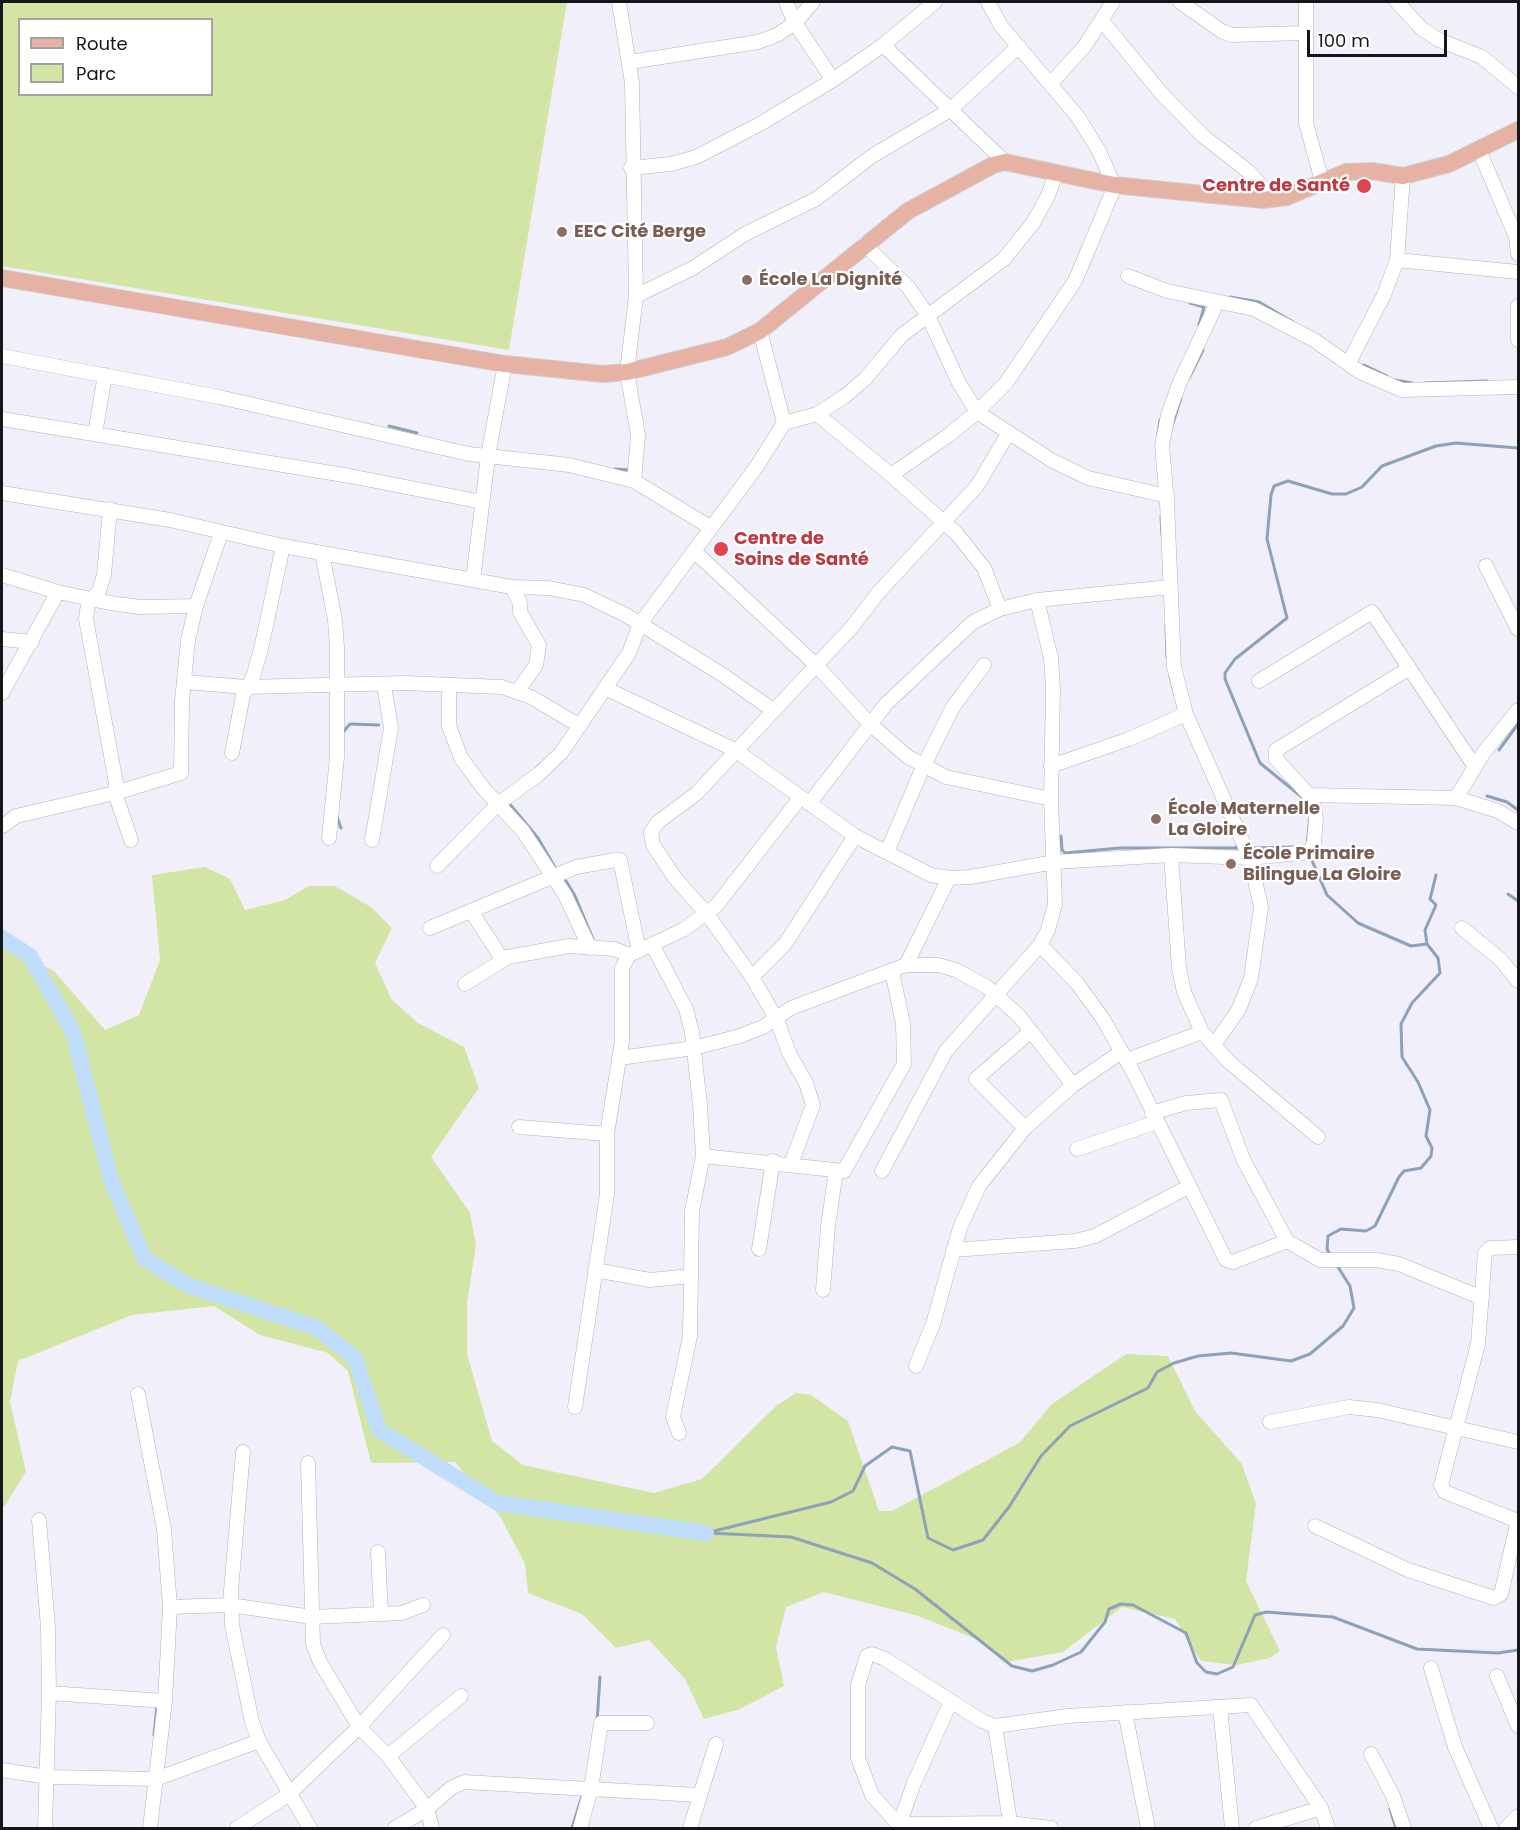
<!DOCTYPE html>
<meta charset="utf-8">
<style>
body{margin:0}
#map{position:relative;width:1520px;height:1830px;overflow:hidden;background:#f1f0fa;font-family:Poppins,sans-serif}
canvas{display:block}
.frame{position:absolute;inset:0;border:3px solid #16161a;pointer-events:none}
.legend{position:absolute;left:18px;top:18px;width:195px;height:78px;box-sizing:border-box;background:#fff;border:2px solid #a2a2a3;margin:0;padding:8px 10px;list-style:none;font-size:18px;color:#16161a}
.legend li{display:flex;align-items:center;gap:12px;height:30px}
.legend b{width:30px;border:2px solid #a2a2a3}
.scale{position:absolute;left:1307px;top:30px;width:140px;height:27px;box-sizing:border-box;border:3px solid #16161a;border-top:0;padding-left:8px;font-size:18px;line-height:21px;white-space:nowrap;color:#16161a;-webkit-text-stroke:4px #fff;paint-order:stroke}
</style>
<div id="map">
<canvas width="1520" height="1830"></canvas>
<div class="frame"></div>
<ul class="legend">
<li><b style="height:8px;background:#e5b2a3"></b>Route</li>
<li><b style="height:16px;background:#d3e5a5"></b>Parc</li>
</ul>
<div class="scale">100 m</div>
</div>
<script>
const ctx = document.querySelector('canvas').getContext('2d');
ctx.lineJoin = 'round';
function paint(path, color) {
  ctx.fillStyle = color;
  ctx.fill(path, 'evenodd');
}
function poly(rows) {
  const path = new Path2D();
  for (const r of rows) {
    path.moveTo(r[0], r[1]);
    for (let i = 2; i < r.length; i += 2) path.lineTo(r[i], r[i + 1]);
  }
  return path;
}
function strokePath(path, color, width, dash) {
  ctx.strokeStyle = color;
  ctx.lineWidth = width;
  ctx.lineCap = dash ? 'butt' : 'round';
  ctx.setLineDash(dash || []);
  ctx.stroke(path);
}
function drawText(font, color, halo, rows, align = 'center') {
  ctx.font = font + ' Poppins,sans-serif';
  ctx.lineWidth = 4.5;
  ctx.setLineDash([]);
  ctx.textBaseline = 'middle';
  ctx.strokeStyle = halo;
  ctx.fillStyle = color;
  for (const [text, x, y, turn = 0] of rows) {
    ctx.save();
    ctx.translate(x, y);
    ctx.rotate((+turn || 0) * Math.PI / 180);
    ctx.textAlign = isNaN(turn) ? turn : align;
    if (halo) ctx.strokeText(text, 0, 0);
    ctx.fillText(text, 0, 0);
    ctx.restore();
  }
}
const green = poly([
 [2,2,567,2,509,350,2,266],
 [20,20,212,20,212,94,20,94],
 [205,867,230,879,245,910,285,900,309,886,335,886,371,907,392,928,375,963,392,1000,418,1023,464,1047,479,1088,431,1157,470,1213,476,1245,467,1303,467,1354,492,1441,523,1465,654,1493,702,1479,776,1406,796,1393,811,1395,848,1421,879,1511,892,1511,1019,1443,1052,1404,1126,1354,1168,1356,1195,1411,1242,1464,1256,1504,1246,1581,1280,1651,1270,1658,1236,1665,1201,1661,1175,1619,1122,1607,1063,1652,1007,1662,986,1643,918,1616,824,1592,786,1607,776,1647,784,1686,740,1709,704,1719,685,1679,649,1640,616,1648,582,1614,528,1593,525,1564,501,1518,455,1462,371,1463,348,1371,328,1353,260,1335,214,1306,132,1315,18,1361,10,1402,26,1471,5,1506,2,1507,2,944,54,971,105,1030,139,1015,160,960,152,875]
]);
const stream = poly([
 [1230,297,1259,302,1293,322],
 [1190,303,1204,307,1199,325],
 [1364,365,1387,376],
 [1189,378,1203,350],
 [1395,380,1412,383],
 [1425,383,1487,381],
 [389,426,417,433],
 [1172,426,1181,398],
 [1158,434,1160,420],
 [615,469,630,470],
 [1161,516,1162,535],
 [1166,625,1167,657],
 [1170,676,1175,695],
 [343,732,350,724,379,725],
 [1499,750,1518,724],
 [1487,796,1507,802,1518,810],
 [1303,798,1260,763,1225,679,1225,673,1235,659,1287,618,1267,539,1271,495,1274,486,1288,481,1332,494,1346,494,1362,487,1382,466,1436,446,1456,443,1518,448],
 [508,802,538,838,557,871],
 [337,817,341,828],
 [1061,836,1062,850,1065,853,1120,848,1237,848,1237,846],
 [1307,847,1310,815],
 [1251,848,1293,847],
 [1310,856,1327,895,1358,923,1411,946,1427,944],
 [559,879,566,881,575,896,593,939],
 [1508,894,1518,901],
 [1331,1256,1327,1249,1328,1236,1341,1229,1366,1231,1375,1226,1399,1177,1404,1171,1421,1168,1431,1156,1432,1148,1426,1136,1430,1110,1418,1082,1402,1057,1401,1024,1412,1003,1440,973,1438,958,1427,944,1425,930,1436,905,1430,899,1436,875],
 [706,1533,831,1502,853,1491,865,1466,892,1447,910,1451,928,1538,953,1550,983,1540,1009,1507,1041,1456,1070,1426,1148,1388,1157,1372,1174,1363,1198,1356,1231,1353,1291,1361,1310,1354,1343,1326,1354,1308,1350,1286,1336,1264],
 [709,1533,791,1537,872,1563,915,1589,1012,1666,1032,1671,1053,1665,1081,1652,1105,1622,1109,1609,1121,1604,1133,1605,1186,1633,1197,1663,1206,1672,1217,1674,1233,1667,1255,1615,1266,1612,1333,1617,1417,1649,1498,1653,1518,1650],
 [597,1722,600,1677],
 [154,1735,157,1706],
 [1390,1809,1396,1828],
 [572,1828,583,1793]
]);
const river = poly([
 [2,938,30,956,73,1032,111,1180,144,1258,187,1285,317,1328,355,1358,379,1430,498,1503,706,1533]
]);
const minor = poly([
 [619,2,632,83,636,296,627,372,638,435,634,481],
 [786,2,795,23,833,80],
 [1180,2,1223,32,1232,35,1305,33],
 [1306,2,1306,123,1322,181],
 [1397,2,1422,29,1439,40,1482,57,1518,87],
 [1103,22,1161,93,1203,136,1249,172,1273,199],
 [883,45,1005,162],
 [630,62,758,42,777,35,795,23,813,2],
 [1051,83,1084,47,1113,2],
 [1479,150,1516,237,1518,254],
 [631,168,671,164,696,157,760,124,833,80,883,45,935,2],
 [864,244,908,287,927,314,959,383,977,412,1051,460,1088,478,1167,496],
 [1397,260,1518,272],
 [1128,276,1167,291,1254,309,1314,340,1360,372,1402,390,1518,387],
 [636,296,693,268,745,234,816,199,872,156,950,110,1019,46],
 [1518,306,1518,340],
 [760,331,784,423],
 [2,356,219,397,469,454,569,465,634,481,710,527],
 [1348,364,1384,295,1397,260,1403,176],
 [817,414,891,475,957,534,984,568,1000,609],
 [2,419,350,476,482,502],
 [95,434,105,375],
 [891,475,949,435,977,412,1006,383,1075,281,1112,193,1114,185,1099,151,1078,117,1001,26,988,2],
 [2,493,170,520,283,546,512,587,549,588,584,595,626,615,723,675,774,711],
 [110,509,104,575,99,591,88,604,86,619,116,783,115,793,131,840],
 [694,551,816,665,870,724,908,757,946,777,1051,799],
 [322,553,335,620,337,648,337,757,329,838],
 [1486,566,1518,629],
 [2,575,58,592,110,603,140,607,196,606],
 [473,580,488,456,505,364],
 [512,587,520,603,520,612,539,645,536,665,517,692],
 [2,639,32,642],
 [1259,681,1372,612,1475,767],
 [185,682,246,687,404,683,502,687,531,697,580,726],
 [449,686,449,726,461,758,484,789,523,831,565,895,590,948],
 [607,689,735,750,855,836,931,875,949,878,970,877,1055,862,1171,855,1250,858,1310,852,1314,842,1316,819,1314,807,1309,795,1276,759,1276,750,1408,669],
 [2,693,58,592],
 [232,753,243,695,253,677,261,649,283,546],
 [1051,766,1129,739,1186,714],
 [1309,795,1456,798,1498,811,1518,823],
 [1456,798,1484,752,1518,710],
 [809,804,886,704,973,622,1000,609,1037,600,1171,587],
 [3,826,16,816,115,793,181,773,182,701,188,640,196,606,221,533],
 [372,840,391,728,384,685],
 [887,852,923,767,953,707,984,665],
 [1171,855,1179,968,1184,992,1202,1032,1228,1061,1318,1137],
 [437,866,498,804,539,774,561,753,629,653,640,624,757,466,784,423,817,414,845,396,865,379,902,335,1004,259,1033,223,1048,196,1056,173],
 [471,911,502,959],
 [430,928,576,867,615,860,620,860,639,951],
 [1462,928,1501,960,1518,981],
 [1040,945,1077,983,1103,1019,1133,1072,1226,1260,1233,1262,1287,1241,1320,1260,1376,1260,1399,1264,1482,1298],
 [653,946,686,1009,692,1032,700,1105,703,1156,692,1211,690,1336,673,1417,679,1433],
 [906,965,938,965,956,970,987,987,1019,1016,1073,1085],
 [752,977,785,944,855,836],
 [465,984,508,957,569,946,614,949,629,955,683,930,716,906,800,798],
 [1214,1045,1239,1009,1251,978,1261,907,1250,858,1186,714,1174,667,1167,502,1162,445,1168,415,1179,384,1217,303],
 [619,1058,694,1048,740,1036,763,1027,791,1008,906,965,949,878],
 [1127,1060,1202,1032],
 [1152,1113,1186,1103,1221,1100,1243,1159,1287,1241],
 [519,1127,607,1134],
 [1025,1128,976,1079,1031,1031],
 [1077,1149,1157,1122],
 [703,1156,844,1171,904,1064,903,1024,892,971],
 [791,1164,813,1105,806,1083,789,1053,777,1020,752,977,707,914,675,878,653,845,651,832,658,822,697,793,852,627,878,593,977,486,1008,434],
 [882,1171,946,1051,1040,945,1048,930,1055,904,1051,799,1053,689,1051,658,1037,600],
 [1518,1247,1490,1248,1485,1253,1478,1344,1441,1485,1445,1492,1518,1521],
 [759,1249,773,1161],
 [953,1250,1075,1241,1095,1236,1188,1187],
 [595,1270,650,1280,691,1276],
 [823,1290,828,1226,836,1171],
 [916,1366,933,1324,960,1228,979,1186,1025,1128,1073,1085,1121,1052],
 [138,1394,164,1529,170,1607,165,1701,150,1828],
 [575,1407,607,1194,607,1134,622,1041,622,968,629,955],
 [1270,1422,1349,1407,1377,1410,1518,1442],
 [243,1452,231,1591,232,1625,252,1722,259,1741,310,1828],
 [308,1463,313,1644,320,1662,359,1727,443,1635],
 [39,1520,48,1627,49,1693],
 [1315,1526,1408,1570,1494,1598,1501,1594,1518,1520],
 [378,1552,381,1614],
 [170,1607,230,1605,312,1617,402,1613,423,1605],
 [1431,1668,1455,1747,1491,1828],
 [1497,1676,1518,1726],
 [1220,1708,1232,1828],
 [1125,1712,1148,1828],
 [995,1726,1011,1828],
 [1371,1754,1393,1796,1404,1828],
 [388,1756,461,1696],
 [2,1770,48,1777,156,1779,259,1741],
 [45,1828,49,1693,165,1701],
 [237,1828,288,1795,359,1727,388,1756,427,1809,432,1828],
 [395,1828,427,1809,451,1788,464,1782,699,1795],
 [580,1828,591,1789,601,1723,647,1723],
 [690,1828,716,1744],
 [898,1828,914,1783,951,1701],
 [1051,1828,1009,1823,898,1824,872,1795,858,1758,858,1685,867,1656,872,1654,885,1659,982,1721,995,1726,1068,1716,1251,1705,1321,1808,1328,1828],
 [1256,1828,1321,1808],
 [1506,1828,1518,1816]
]);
const major = poly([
 [2,278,505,364,603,374,627,372,727,347,760,331,908,211,993,165,1005,162,1114,185,1263,200,1287,197,1346,172,1372,171,1403,176,1449,164,1518,130]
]);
const markers = [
 [1364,186,8,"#e0444e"],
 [562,232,6,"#8d6e63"],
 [747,280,6,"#8d6e63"],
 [721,549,8,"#e0444e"],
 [1156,819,6,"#8d6e63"],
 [1231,864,6,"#8d6e63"]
];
const healthNames = [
 ["Centre de Santé",1350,186],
 ["Centre de",734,539,"left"],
 ["Soins de Santé",734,560,"left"]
];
const educationNames = [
 ["EEC Cité Berge",574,232],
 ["École La Dignité",759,280],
 ["École Maternelle",1168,809],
 ["La Gloire",1168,830],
 ["École Primaire",1243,854],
 ["Bilingue La Gloire",1243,875]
];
paint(green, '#d3e5a5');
strokePath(stream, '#8da1b8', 3);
strokePath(river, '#c0ddfb', 16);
strokePath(minor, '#b2b1bb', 15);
strokePath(major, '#d0d0d1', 18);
strokePath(minor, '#fff', 14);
strokePath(major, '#e5b2a3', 16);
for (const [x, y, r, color] of markers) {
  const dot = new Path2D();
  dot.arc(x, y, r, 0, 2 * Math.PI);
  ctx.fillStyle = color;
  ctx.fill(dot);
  strokePath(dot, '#fff', 2);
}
drawText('bold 18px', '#be3a42', '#fff', healthNames, 'right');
drawText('bold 18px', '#785e54', '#fff', educationNames, 'left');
</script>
